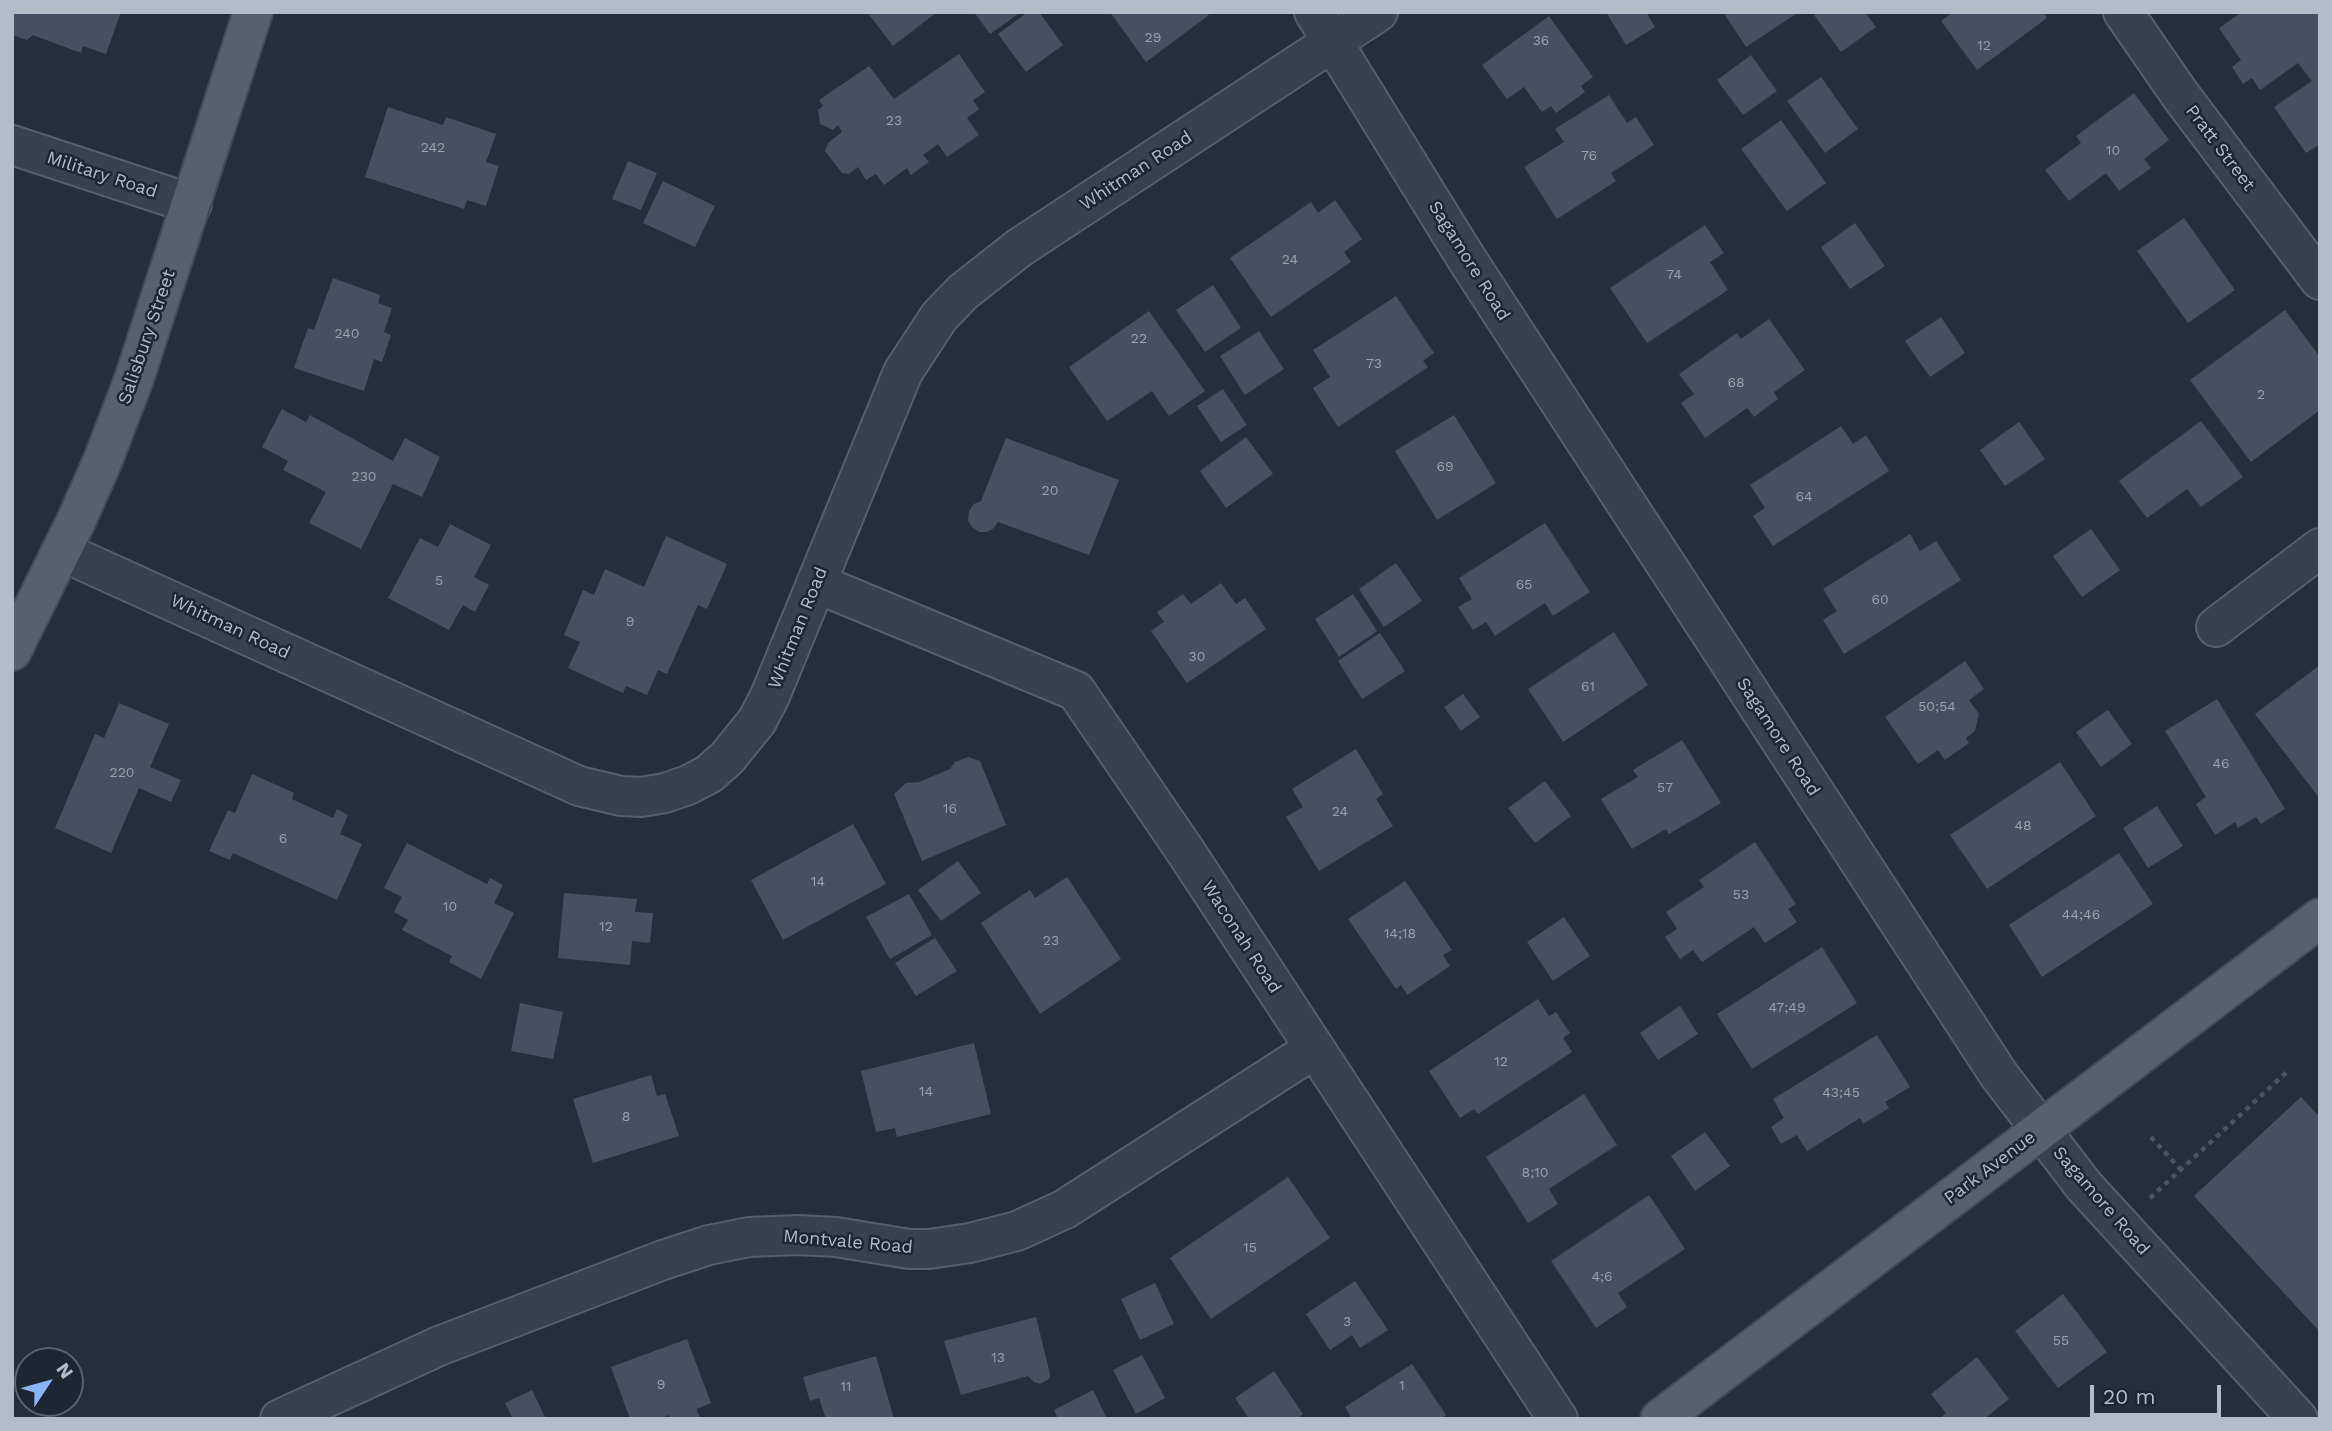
<!DOCTYPE html>
<style>
body{margin:0}
#map{position:relative;width:2332px;height:1431px;overflow:hidden;background:#242f3e;font-family:"Work Sans",sans-serif}
canvas{display:block}
.frame{position:absolute;inset:0;border:14px solid #b4bcc9;pointer-events:none}
.north{position:absolute;left:14px;top:1347px;width:70px;height:70px;box-sizing:border-box;background:#1d2633;border:2px solid #59626f;border-radius:50%;rotate:54deg;font-size:19px;font-weight:700;line-height:28px;text-align:center;color:#b4bcc9}
.north::after{content:'';display:block;margin:auto;width:24px;height:32px;background:#8ab4f8;clip-path:polygon(50% 0,100% 100%,50% 72%,0 100%)}
.scale{position:absolute;left:2090px;top:1385px;width:131px;height:32px;box-sizing:border-box;border:4px solid #b4bcc9;border-top:0;padding-left:9px;font-size:21px;line-height:24px;white-space:nowrap;color:#b4bcc9;-webkit-text-stroke:5px #1d2633;paint-order:stroke}
</style>
<div id="map">
<canvas width="2332" height="1431"></canvas>
<div class="frame"></div>
<div class="north">N</div>
<div class="scale">20 m</div>
</div>
<script>
const ctx = document.querySelector('canvas').getContext('2d');
ctx.lineJoin = 'round';
function paint(path, color) {
  ctx.fillStyle = color;
  ctx.fill(path, 'evenodd');
}
function poly(rows) {
  const path = new Path2D();
  for (const r of rows) {
    path.moveTo(r[0], r[1]);
    for (let i = 2; i < r.length; i += 2) path.lineTo(r[i], r[i + 1]);
  }
  return path;
}
function strokePath(path, color, width, dash) {
  ctx.strokeStyle = color;
  ctx.lineWidth = width;
  ctx.lineCap = dash ? 'butt' : 'round';
  ctx.setLineDash(dash || []);
  ctx.stroke(path);
}
function drawText(font, color, halo, rows, align = 'center') {
  ctx.font = font + ' "Work Sans",sans-serif';
  ctx.lineWidth = 5;
  ctx.setLineDash([]);
  ctx.textBaseline = 'middle';
  ctx.strokeStyle = halo;
  ctx.fillStyle = color;
  for (const [text, x, y, turn = 0] of rows) {
    ctx.save();
    ctx.translate(x, y);
    ctx.rotate((+turn || 0) * Math.PI / 180);
    ctx.textAlign = isNaN(turn) ? turn : align;
    if (halo) ctx.strokeText(text, 0, 0);
    ctx.fillText(text, 0, 0);
    ctx.restore();
  }
}
const building = poly([
 [12,12,121,12,106,54,83,46,81,53,33,35,27,40,12,35],
 [867,12,937,12,893,46],
 [974,12,1021,12,990,34],
 [1028,12,1039,12,1063,45,1026,72,998,34],
 [1110,12,1206,12,1209,15,1146,62],
 [1606,12,1646,12,1655,27,1626,45],
 [1723,12,1794,12,1796,14,1746,47],
 [1818,12,1865,12,1876,27,1841,52,1814,15],
 [1953,12,2043,12,2047,18,1977,70,1941,21],
 [2242,12,2320,12,2320,144,2306,153,2274,107,2312,81,2298,63,2260,90,2252,78,2243,84,2232,67,2241,60,2219,28],
 [1549,16,1593,77,1581,86,1585,92,1556,113,1551,106,1542,112,1524,87,1507,99,1482,65],
 [959,54,985,92,973,100,979,109,967,118,979,135,947,157,938,144,923,155,929,162,911,175,907,168,884,185,876,174,866,180,858,167,849,174,842,173,825,151,828,143,842,132,838,125,833,130,820,124,818,110,823,106,819,100,869,66,894,99],
 [1751,55,1777,91,1743,115,1717,80],
 [1821,77,1858,129,1825,153,1787,101],
 [2134,93,2169,140,2144,159,2151,168,2119,191,2106,173,2069,201,2045,170,2081,143,2076,136],
 [1609,95,1627,123,1636,117,1654,145,1611,173,1616,181,1557,219,1524,167,1564,142,1555,129],
 [388,107,443,125,446,117,496,134,486,162,499,166,486,206,467,200,464,209,365,177],
 [1781,120,1826,183,1787,211,1741,149],
 [628,161,657,173,641,210,612,199],
 [663,181,715,206,695,247,643,223],
 [1335,200,1362,239,1344,252,1351,262,1271,317,1230,258,1311,202,1318,213],
 [2184,218,2235,290,2188,323,2137,251],
 [1855,223,1885,266,1850,289,1821,247],
 [1705,225,1724,253,1710,262,1728,290,1647,343,1610,288],
 [333,278,380,295,378,303,392,308,384,332,391,335,382,362,374,359,364,391,294,368,308,328,314,330],
 [1213,285,1241,328,1205,352,1176,310],
 [1396,296,1434,353,1423,361,1428,367,1338,427,1313,388,1330,377,1313,350],
 [2285,310,2320,357,2320,410,2251,462,2190,380],
 [1149,311,1205,391,1169,416,1152,391,1107,421,1069,367],
 [1941,317,1965,353,1930,377,1905,341],
 [1769,319,1805,370,1774,392,1778,399,1754,417,1747,408,1705,438,1681,403,1694,394,1679,374,1737,333,1741,339],
 [1259,331,1284,369,1245,395,1220,356],
 [1223,389,1247,425,1221,442,1197,406],
 [282,409,306,422,310,415,393,461,405,438,440,457,422,497,393,484,361,549,309,523,326,492,283,470,288,461,262,447],
 [1454,415,1496,483,1437,520,1395,451],
 [2201,421,2243,477,2201,507,2187,489,2147,518,2119,481],
 [2019,422,2045,459,2005,486,1980,450],
 [1841,426,1853,444,1866,435,1889,471,1773,546,1753,516,1765,508,1750,485],
 [1246,437,1273,474,1226,508,1200,471],
 [1006,438,1119,480,1089,555,998,522,994,528,987,532,979,532,972,527,968,521,969,511,974,504,981,501],
 [1545,523,1590,592,1553,616,1545,603,1495,636,1486,622,1473,630,1458,607,1472,599,1459,578],
 [450,524,491,545,474,577,489,585,475,612,463,605,449,630,388,598,420,538,438,547],
 [2091,529,2120,570,2082,597,2053,556],
 [1910,534,1920,551,1936,541,1961,580,1844,654,1823,620,1837,611,1823,589],
 [666,536,727,564,707,609,698,605,667,674,658,670,647,695,626,686,623,693,568,668,580,642,564,635,583,590,594,595,605,569,644,587],
 [1396,563,1422,601,1384,627,1359,589],
 [1221,583,1236,604,1245,598,1266,629,1187,683,1151,631,1164,622,1157,612,1183,594,1191,604],
 [1353,594,1377,631,1339,657,1315,619],
 [1614,632,1648,685,1563,742,1528,689],
 [1380,633,1405,671,1362,699,1338,661],
 [1965,661,1984,689,1969,700,1979,714,1975,731,1966,738,1969,743,1945,760,1938,750,1918,764,1885,717],
 [2320,665,2320,799,2255,714],
 [1463,694,1480,717,1461,731,1444,707],
 [2217,699,2285,809,2261,824,2256,817,2238,828,2235,822,2215,835,2196,804,2206,797,2165,731],
 [119,703,169,724,150,767,181,780,171,802,139,788,111,853,55,828,95,734,104,738],
 [2108,710,2132,744,2101,767,2076,732],
 [1682,740,1721,803,1669,834,1666,829,1632,849,1601,799,1638,777,1633,770],
 [1356,749,1383,794,1376,799,1393,826,1319,871,1286,817,1303,807,1292,789],
 [968,757,980,761,1006,825,922,861,894,794,906,783,919,782,950,769,955,762],
 [2060,762,2096,816,1987,889,1950,835],
 [252,774,294,793,292,799,333,818,337,809,348,815,340,834,362,844,337,900,233,853,230,860,209,851,228,810,235,813],
 [1545,781,1571,816,1535,843,1508,808],
 [2157,806,2183,846,2148,868,2123,828],
 [853,824,886,884,783,940,751,880],
 [1755,842,1796,904,1788,909,1797,922,1765,943,1754,927,1702,962,1693,950,1680,959,1665,937,1677,929,1666,912,1704,887,1699,880],
 [407,843,487,884,490,878,503,885,494,903,514,913,481,979,449,962,452,956,402,930,408,920,394,912,402,897,384,888],
 [2119,853,2153,904,2042,977,2009,925],
 [958,861,981,893,941,921,918,890],
 [1067,877,1121,959,1040,1014,981,923,1030,890,1035,898],
 [1405,881,1452,950,1443,955,1450,966,1407,995,1401,985,1396,989,1348,919],
 [564,893,637,899,635,912,653,913,650,943,632,941,630,965,558,958],
 [909,894,932,935,890,959,866,917],
 [1564,917,1590,956,1553,981,1527,942],
 [935,938,957,971,916,996,895,963],
 [1822,947,1857,1003,1752,1069,1717,1014],
 [1538,999,1549,1016,1556,1012,1570,1033,1563,1038,1572,1052,1478,1114,1474,1109,1460,1118,1429,1071],
 [520,1003,563,1012,553,1059,511,1051],
 [1680,1006,1698,1034,1658,1060,1640,1033],
 [1877,1035,1910,1087,1885,1102,1889,1108,1863,1124,1860,1118,1807,1151,1797,1135,1781,1144,1771,1127,1784,1118,1773,1099],
 [974,1043,991,1114,897,1137,895,1128,876,1132,861,1071],
 [651,1075,657,1096,665,1094,679,1136,593,1163,573,1099],
 [1584,1094,1617,1145,1549,1189,1558,1204,1528,1223,1486,1157],
 [2301,1097,2320,1117,2320,1332,2194,1196],
 [1705,1132,1730,1166,1695,1191,1671,1156],
 [1288,1177,1330,1238,1211,1319,1170,1258],
 [1649,1195,1685,1249,1618,1293,1627,1307,1596,1328,1551,1261],
 [1355,1281,1388,1330,1360,1348,1352,1335,1330,1350,1306,1314],
 [1155,1283,1174,1324,1140,1340,1121,1299],
 [2063,1294,2107,1352,2058,1388,2015,1331],
 [1036,1317,1050,1374,1049,1379,1040,1384,1034,1382,1028,1376,961,1395,944,1341],
 [687,1339,711,1403,697,1409,700,1419,670,1419,669,1415,659,1419,630,1419,611,1367],
 [1142,1355,1165,1398,1136,1414,1113,1370],
 [876,1356,894,1419,826,1419,819,1398,810,1401,803,1377],
 [1977,1357,2009,1399,1984,1419,1940,1419,1946,1413,1931,1394],
 [1412,1364,1446,1415,1441,1419,1352,1419,1345,1407],
 [1274,1371,1303,1414,1297,1419,1249,1419,1235,1398],
 [532,1390,546,1419,513,1419,505,1403],
 [1093,1390,1107,1419,1058,1419,1054,1410]
]);
const path = poly([
 [2151,1137,2181,1170],
 [2150,1198,2289,1070]
]);
const minor = poly([
 [1314,12,1468,261,1999,1075,2084,1186,2298,1419],
 [2123,12,2181,96,2320,280],
 [12,145,192,204],
 [61,551,579,786,621,796,641,797,665,793,688,785,709,774,727,758,757,721,770,696,903,372,939,317,963,292,1019,248,1378,12],
 [816,583,1076,691,1186,852,1558,1419],
 [2216,627,2320,548],
 [280,1419,439,1346,663,1260,709,1245,749,1237,798,1235,836,1237,909,1249,929,1249,970,1243,1017,1231,1065,1209,1314,1049]
]);
const major = poly([
 [12,651,77,519,103,460,134,379,253,12],
 [1660,1419,2320,918]
]);
const numberNames = [
 ["29",1153,38],
 ["36",1541,41],
 ["12",1984,46],
 ["23",894,121],
 ["242",433,148],
 ["10",2113,151],
 ["76",1589,156],
 ["24",1290,260],
 ["74",1674,275],
 ["240",347,334],
 ["22",1139,339],
 ["73",1374,364],
 ["68",1736,383],
 ["2",2261,395],
 ["69",1445,467],
 ["230",364,477],
 ["20",1050,491],
 ["64",1804,497],
 ["5",439,581],
 ["65",1524,585],
 ["60",1880,600],
 ["9",630,622],
 ["30",1197,657],
 ["61",1588,687],
 ["50;54",1937,707],
 ["46",2221,764],
 ["220",122,773],
 ["57",1665,788],
 ["16",950,809],
 ["24",1340,812],
 ["48",2023,826],
 ["6",283,839],
 ["14",818,882],
 ["53",1741,895],
 ["10",450,907],
 ["44;46",2081,915],
 ["12",606,927],
 ["14;18",1400,934],
 ["23",1051,941],
 ["47;49",1787,1008],
 ["12",1501,1062],
 ["14",926,1092],
 ["43;45",1841,1093],
 ["8",626,1117],
 ["8;10",1535,1173],
 ["15",1250,1248],
 ["4;6",1602,1277],
 ["3",1347,1322],
 ["55",2061,1341],
 ["13",998,1358],
 ["9",661,1385],
 ["1",1402,1386],
 ["11",846,1387]
];
const streetNames = [
 ["Pratt Street",2220,148,53],
 ["Whitman Road",1136,171,-33],
 ["Military Road",102,175,18],
 ["Sagamore Road",1469,261,58],
 ["Salisbury Street",147,337,-71],
 ["Whitman Road",230,627,25],
 ["Whitman Road",798,628,-68],
 ["Sagamore Road",1778,737,57],
 ["Waconah Road",1241,937,57],
 ["Park Avenue",1990,1168,-37],
 ["Sagamore Road",2101,1201,49],
 ["Montvale Road",848,1242,5]
];
paint(building, '#455162');
strokePath(minor, '#565f6c', 42);
strokePath(major, '#414a57', 42);
strokePath(path, '#44595c', 4.5, [5, 5]);
strokePath(minor, '#38414e', 38);
strokePath(major, '#56606e', 38);
drawText('14px', '#98a1af', null, numberNames);
drawText('18px', '#b4bcc9', '#1d2633', streetNames);
</script>
